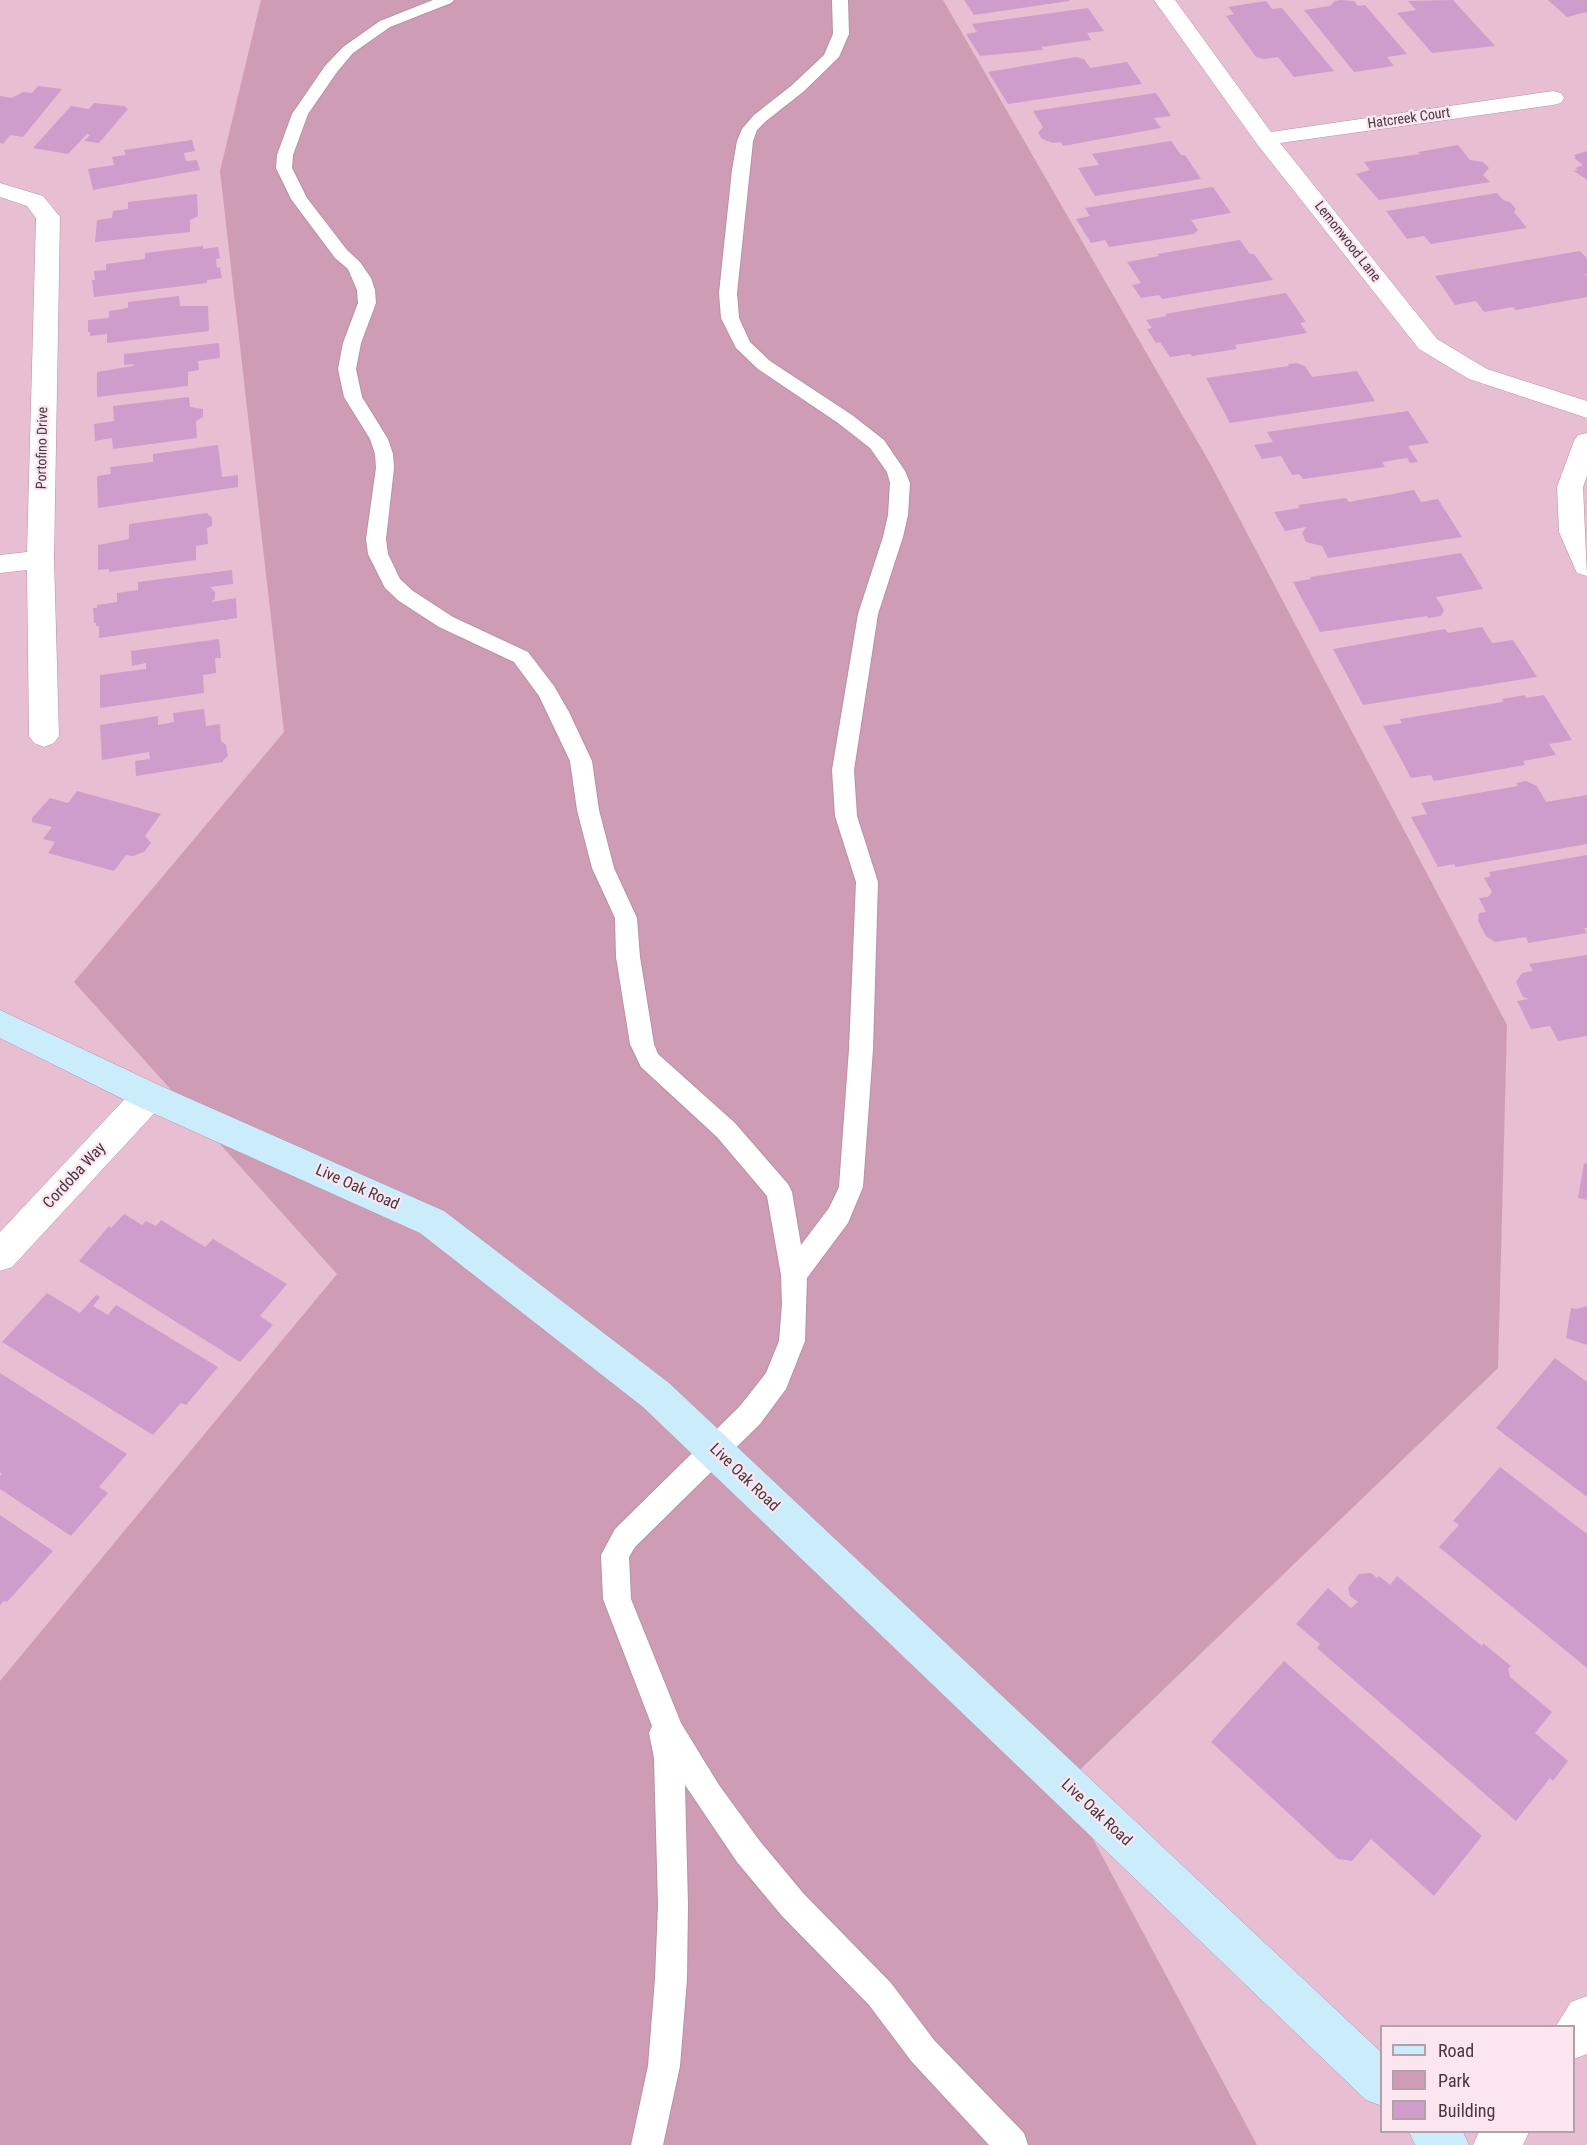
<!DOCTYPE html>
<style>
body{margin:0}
#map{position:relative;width:1587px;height:2145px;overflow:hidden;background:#e8bed2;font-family:"Roboto Condensed",sans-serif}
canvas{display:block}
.legend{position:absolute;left:1380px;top:2025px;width:195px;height:108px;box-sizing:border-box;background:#fbe6f0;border:2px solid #b3a0a9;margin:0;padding:8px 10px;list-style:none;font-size:18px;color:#47373f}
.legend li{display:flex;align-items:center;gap:12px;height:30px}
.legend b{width:30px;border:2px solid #b3a0a9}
</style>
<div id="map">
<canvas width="1587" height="2145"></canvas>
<ul class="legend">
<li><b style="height:8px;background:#cbedfb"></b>Road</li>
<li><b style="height:16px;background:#cf9cb5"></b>Park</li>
<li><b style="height:16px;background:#cf9dcc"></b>Building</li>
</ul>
</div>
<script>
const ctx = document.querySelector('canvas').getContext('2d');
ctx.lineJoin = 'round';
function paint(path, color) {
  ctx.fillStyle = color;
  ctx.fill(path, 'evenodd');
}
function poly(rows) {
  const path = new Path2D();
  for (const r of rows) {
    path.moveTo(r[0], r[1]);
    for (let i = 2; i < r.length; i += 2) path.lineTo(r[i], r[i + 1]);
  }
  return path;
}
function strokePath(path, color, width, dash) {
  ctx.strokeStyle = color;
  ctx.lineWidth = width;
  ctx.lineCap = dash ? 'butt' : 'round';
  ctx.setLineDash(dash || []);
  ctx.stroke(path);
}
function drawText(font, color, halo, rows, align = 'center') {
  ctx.font = font + ' "Roboto Condensed",sans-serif';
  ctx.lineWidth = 4.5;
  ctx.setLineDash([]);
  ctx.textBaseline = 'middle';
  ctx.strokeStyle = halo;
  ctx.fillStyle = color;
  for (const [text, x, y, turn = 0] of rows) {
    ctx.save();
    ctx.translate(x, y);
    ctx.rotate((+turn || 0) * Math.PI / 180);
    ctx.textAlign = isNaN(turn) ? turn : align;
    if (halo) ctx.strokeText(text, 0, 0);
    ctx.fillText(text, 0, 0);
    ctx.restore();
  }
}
const green = poly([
 [261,0,943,0,1211,465,1507,1025,1498,1368,1064,1785,1257,2145,0,2145,0,1681,337,1274,74,982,284,732,220,171]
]);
const building = poly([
 [964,0,1069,0,1069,1,974,15],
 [1340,0,1354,1,1358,6,1365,5,1407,54,1387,57,1394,66,1354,72,1304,10,1330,6,1335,1],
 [1453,0,1495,46,1432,53,1397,13,1416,10,1408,1],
 [1548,0,1587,0,1587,12,1567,17],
 [1266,1,1272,9,1282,8,1334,71,1294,77,1278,57,1264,59,1256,57,1226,16,1234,14,1228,7],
 [1088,8,1104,31,1087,33,1091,40,1041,47,1043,50,980,56,966,34,977,32,972,24],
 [1076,57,1084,59,1090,68,1127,62,1142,84,1008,104,988,72],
 [38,86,62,89,23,137,10,135,3,144,0,143,0,96,12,98,23,92,32,93],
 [1156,93,1171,116,1154,118,1161,128,1063,146,1061,142,1053,143,1042,139,1038,133,1043,127,1033,111],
 [94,103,124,106,128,109,99,143,84,141,90,135,87,134,68,154,33,148,71,106,89,109],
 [192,140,195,151,184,153,186,161,197,160,200,170,93,190,88,169,114,165,112,157,126,155,124,150],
 [1171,141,1181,155,1185,155,1201,179,1095,196,1078,168,1099,165,1092,154],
 [1458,145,1470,160,1483,162,1489,168,1483,175,1490,182,1379,200,1356,174,1370,170,1364,162,1420,154,1418,152],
 [1587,151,1587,180,1574,171,1578,170,1575,168,1583,165,1574,158,1576,157,1574,155],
 [1213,187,1231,213,1191,220,1198,230,1194,234,1109,247,1105,240,1091,243,1076,219,1090,216,1085,208],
 [1497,193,1503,200,1510,202,1516,209,1514,212,1527,228,1431,244,1424,236,1407,239,1386,211],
 [197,194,198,216,190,220,190,232,95,242,97,220,112,218,113,211,128,209,128,202],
 [1240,240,1250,254,1254,254,1273,280,1162,299,1159,295,1141,298,1132,285,1141,283,1127,262,1159,256,1157,254],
 [203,246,203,249,218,247,220,258,216,259,217,268,220,267,222,278,207,280,207,283,94,297,92,280,95,280,94,271,106,270,106,264,145,259,145,253],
 [1580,251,1587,258,1587,274,1584,274,1587,275,1587,297,1516,310,1513,307,1484,312,1476,301,1455,305,1435,276],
 [1286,293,1306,322,1300,323,1307,333,1235,345,1237,349,1192,356,1190,354,1170,357,1160,342,1156,343,1147,329,1152,328,1146,320,1167,316,1165,314],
 [179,296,180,306,208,306,209,331,107,343,107,334,90,336,90,332,88,332,88,320,109,318,109,311,128,308,128,302],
 [219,343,220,358,198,361,199,370,188,372,188,386,97,397,97,372,133,366,134,364,124,365,124,354],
 [1297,363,1305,366,1312,377,1357,371,1375,401,1230,423,1206,378,1289,366,1288,364],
 [189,397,190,407,203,409,203,417,196,421,197,438,113,449,112,438,95,441,94,424,114,421,113,406],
 [1408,411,1429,443,1408,446,1418,462,1410,463,1407,458,1382,462,1385,467,1303,479,1299,474,1292,475,1281,456,1262,459,1254,445,1273,442,1267,432],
 [218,445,222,477,238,475,238,487,98,508,97,476,111,474,110,467,153,462,153,454],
 [1414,490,1421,502,1438,499,1462,537,1328,558,1322,546,1306,542,1302,533,1306,527,1285,531,1274,512,1300,508,1298,505,1346,498,1349,502],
 [207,513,212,518,212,526,207,528,208,544,196,546,196,560,109,572,109,569,98,570,98,545,129,539,129,524],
 [1461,553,1483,589,1436,597,1444,610,1441,616,1428,618,1427,616,1320,632,1293,582,1311,579,1310,577],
 [232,570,233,584,210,587,215,592,215,599,211,602,236,598,237,618,99,638,99,626,96,626,96,623,94,623,93,608,97,608,97,605,117,602,117,593,138,590,138,582],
 [1482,627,1492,643,1513,640,1537,677,1363,705,1333,649,1445,629,1448,633],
 [219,639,221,658,215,658,216,673,203,675,204,693,100,708,100,675,146,669,146,663,132,666,131,651],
 [1525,695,1526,698,1544,695,1572,740,1549,744,1556,755,1523,761,1525,765,1434,781,1431,775,1411,778,1383,726,1402,723,1400,719,1503,702,1502,699],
 [204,709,206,726,220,724,221,741,226,745,228,756,223,760,223,762,136,776,135,761,150,759,149,752,102,760,100,725,158,716,158,725,174,722,173,713],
 [1526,781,1537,786,1546,802,1587,795,1587,844,1456,867,1454,864,1438,867,1411,817,1427,814,1421,803,1518,786,1516,783],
 [77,791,161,814,145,836,151,843,144,852,133,856,126,855,114,871,48,853,55,842,43,839,52,827,32,822,32,818,50,798,68,803],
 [1587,855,1587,928,1584,928,1587,933,1528,943,1526,937,1495,942,1486,936,1478,921,1479,913,1486,912,1479,898,1488,897,1492,892,1484,878,1491,876,1489,872],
 [1587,955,1587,1036,1558,1041,1550,1026,1531,1029,1517,1001,1529,999,1523,997,1516,982,1522,973,1533,971,1529,964],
 [1584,1163,1587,1164,1587,1200,1578,1198],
 [124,1214,142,1225,146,1221,156,1226,161,1220,205,1247,213,1239,287,1284,260,1316,273,1325,240,1362,79,1261,109,1226,111,1228],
 [47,1293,80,1313,96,1295,100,1297,93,1306,108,1315,116,1305,218,1367,186,1405,181,1403,153,1435,2,1342],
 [1587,1306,1587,1345,1566,1338,1571,1308,1577,1309],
 [1555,1358,1587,1382,1587,1497,1496,1428],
 [0,1373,127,1454,99,1487,108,1493,71,1536,0,1489,0,1476,2,1474,0,1472],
 [1500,1467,1587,1534,1587,1668,1439,1547,1459,1525,1453,1521],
 [0,1515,53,1551,7,1602,4,1601,0,1605],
 [1371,1573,1377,1578,1379,1576,1390,1585,1397,1576,1482,1646,1483,1643,1511,1666,1508,1669,1510,1677,1552,1712,1535,1733,1568,1761,1553,1781,1550,1778,1516,1821,1317,1648,1320,1644,1296,1624,1328,1588,1351,1608,1358,1602,1350,1596,1348,1588,1359,1574],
 [1284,1661,1482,1836,1434,1896,1371,1839,1352,1861,1338,1859,1211,1742]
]);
const lane = poly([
 [433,0,454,0,451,3,390,27,353,53,337,72,308,114,293,155,292,168,307,198,347,250,360,262,371,278,375,290,376,303,361,343,356,369,362,397,388,439,393,454,394,468,386,539,388,554,400,579,413,591,453,617,528,652,554,686,569,712,592,761,599,810,614,868,637,918,640,957,654,1044,658,1054,735,1123,788,1184,792,1192,801,1245,829,1208,839,1187,849,1049,856,882,835,816,832,770,858,614,883,537,888,515,890,483,887,472,870,448,838,423,758,369,736,348,721,318,719,293,732,170,737,141,742,129,754,115,791,86,824,55,833,34,832,0,848,0,849,34,839,57,803,92,766,121,757,130,753,141,737,293,739,318,750,342,770,361,852,415,884,440,905,471,910,483,908,515,903,537,878,614,854,770,857,816,878,882,873,1049,863,1187,848,1223,807,1278,805,1341,786,1389,760,1424,635,1547,629,1557,631,1599,681,1723,719,1785,759,1840,804,1894,891,1983,934,2040,1024,2133,1028,2145,989,2145,912,2062,869,2005,782,1916,737,1862,685,1785,688,1905,687,1979,680,2066,663,2145,631,2145,648,2066,655,1979,658,1905,654,1758,649,1733,652,1726,603,1599,601,1555,615,1529,740,1406,766,1373,779,1341,782,1304,781,1275,767,1196,717,1137,641,1067,630,1044,616,957,615,918,592,868,577,810,570,761,539,696,514,662,439,627,399,601,385,588,368,554,366,539,376,468,375,454,370,439,344,397,338,369,343,343,358,303,357,290,348,269,335,258,291,199,276,168,277,155,292,114,325,66,343,47,380,21,433,0]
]);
const street = poly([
 [1154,0,1175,0,1271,132,1553,91,1561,93,1564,98,1561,103,1553,105,1280,143,1437,339,1487,369,1587,401,1587,418,1469,379,1419,349,1257,144,1154,0],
 [0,183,43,196,60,217,54,559,59,736,54,743,44,747,34,743,29,736,27,570,0,573,0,555,27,552,36,218,27,206,0,197,0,183],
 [1587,433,1587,476,1583,487,1587,576,1577,573,1559,532,1557,487,1574,441,1578,435,1587,433],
 [149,1082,161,1086,166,1096,161,1106,12,1267,0,1271,0,1232,137,1086,149,1082],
 [1587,1996,1587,2054,1574,2059,1574,2026,1556,2026,1571,2002,1587,1996],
 [1479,2132,1529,2132,1523,2145,1473,2145,1479,2132]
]);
const secondary = poly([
 [0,1010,161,1086,444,1211,669,1383,1382,2053,1382,2106,1366,2100,643,1407,420,1233,137,1106,0,1038,0,1010],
 [1409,2132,1463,2132,1469,2145,1415,2145,1409,2132]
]);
const farStreetnames = [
 ["Hatcreek Court",1409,119,-8],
 ["Lemonwood Lane",1347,242,52],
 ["Portofino Drive",43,448,-89]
];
const streetNames = [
 ["Cordoba Way",75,1176,-47],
 ["Live Oak Road",357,1188,24],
 ["Live Oak Road",744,1478,44],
 ["Live Oak Road",1096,1813,43]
];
paint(green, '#cf9cb5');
paint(building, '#cf9dcc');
strokePath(lane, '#b991a4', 2);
strokePath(street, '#b991a4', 1);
strokePath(secondary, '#b991a4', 1);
paint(lane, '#fff');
paint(street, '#fff');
paint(secondary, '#cbedfb');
drawText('14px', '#47373f', '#fbe6f0', farStreetnames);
drawText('16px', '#47373f', '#fbe6f0', streetNames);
</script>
